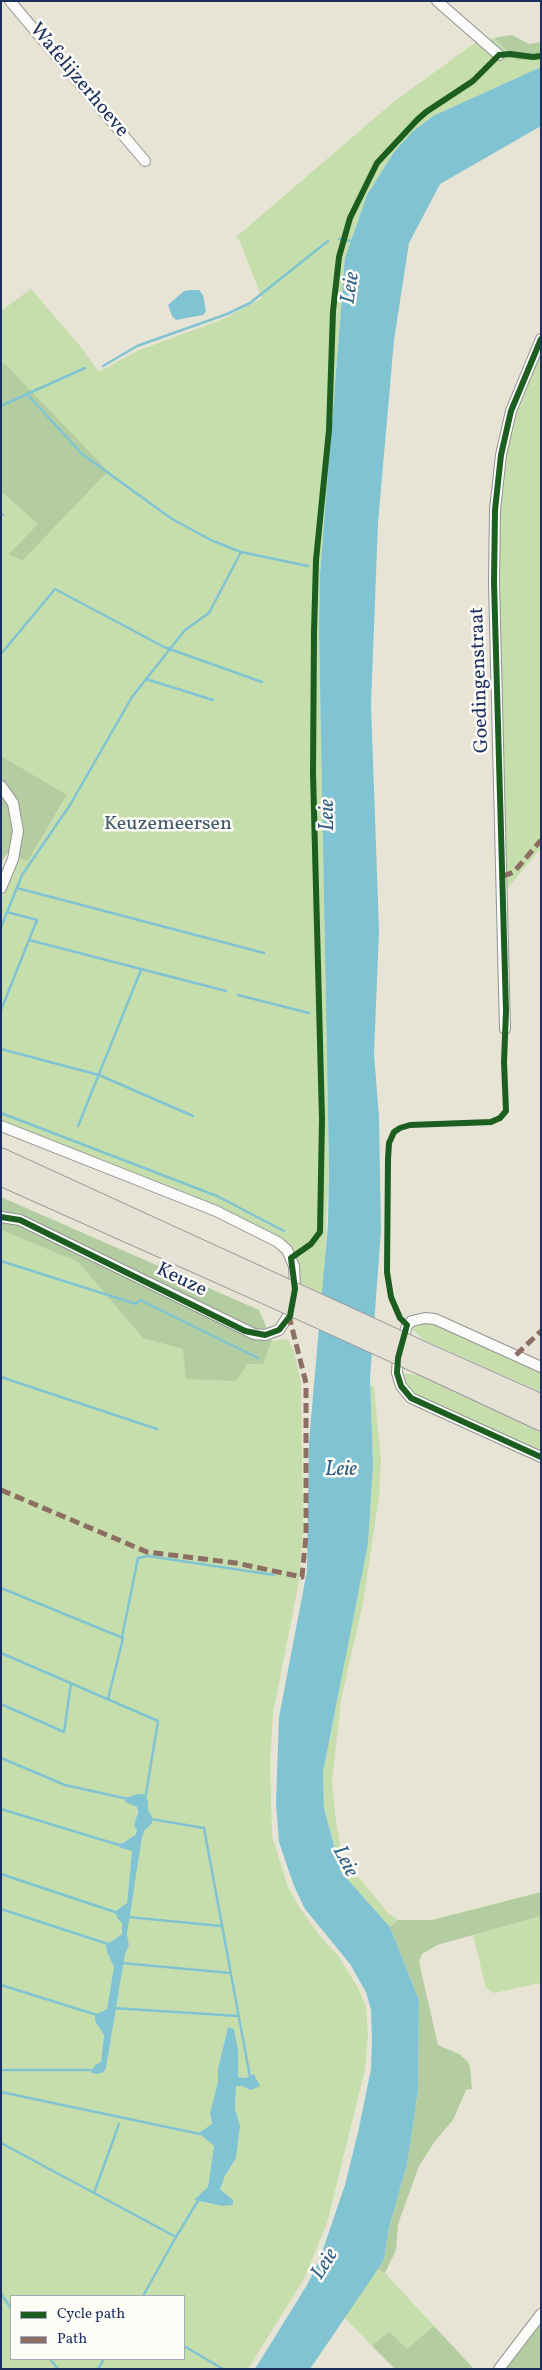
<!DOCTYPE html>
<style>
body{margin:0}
#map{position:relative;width:542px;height:2370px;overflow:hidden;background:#e7e4d5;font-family:Vollkorn,serif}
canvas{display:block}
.frame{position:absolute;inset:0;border:2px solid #1b2f5e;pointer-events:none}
.legend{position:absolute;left:10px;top:2295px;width:175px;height:65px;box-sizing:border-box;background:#fdfcf7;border:1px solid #a3aaba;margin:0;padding:6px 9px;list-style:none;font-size:15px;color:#1b2f5e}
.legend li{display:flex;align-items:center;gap:10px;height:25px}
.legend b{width:25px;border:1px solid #a3aaba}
</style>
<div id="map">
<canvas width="542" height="2370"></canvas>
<div class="frame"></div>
<ul class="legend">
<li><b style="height:6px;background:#1b5e20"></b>Cycle path</li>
<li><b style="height:6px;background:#8d6e63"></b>Path</li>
</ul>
</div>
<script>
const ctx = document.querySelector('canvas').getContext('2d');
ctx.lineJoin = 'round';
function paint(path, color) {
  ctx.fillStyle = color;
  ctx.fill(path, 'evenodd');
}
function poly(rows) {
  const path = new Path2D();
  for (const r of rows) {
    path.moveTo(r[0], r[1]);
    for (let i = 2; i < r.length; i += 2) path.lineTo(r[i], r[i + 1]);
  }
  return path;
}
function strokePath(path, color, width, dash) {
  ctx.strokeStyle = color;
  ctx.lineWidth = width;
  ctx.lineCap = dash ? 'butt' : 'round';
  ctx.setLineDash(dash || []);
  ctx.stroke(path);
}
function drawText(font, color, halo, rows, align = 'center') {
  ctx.font = font + ' Vollkorn,serif';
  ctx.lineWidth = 5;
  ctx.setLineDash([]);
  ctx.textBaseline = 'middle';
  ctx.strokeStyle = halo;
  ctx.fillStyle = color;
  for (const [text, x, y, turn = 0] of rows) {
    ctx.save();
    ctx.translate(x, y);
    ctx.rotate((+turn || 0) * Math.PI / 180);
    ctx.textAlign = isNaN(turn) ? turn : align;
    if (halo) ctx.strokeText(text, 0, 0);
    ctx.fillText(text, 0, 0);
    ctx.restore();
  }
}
const green = poly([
 [494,38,517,61,531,59,541,54,541,67,433,116,412,132,394,152,367,195,345,258,320,574,319,632,329,1167,323,1294,298,1282,296,1258,291,1250,276,1236,226,1210,1,1120,1,900,19,856,28,861,67,796,1,756,1,490,4,364,1,366,1,311,31,289,80,346,99,372,137,351,223,319,259,300,262,298,240,242,236,237,392,103,476,42],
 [541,350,541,848,508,888,501,737,496,541,506,436],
 [1,1230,78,1262,143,1338,247,1364,263,1364,272,1341,288,1339,294,1351,301,1383,303,1531,299,1581,273,1713,270,1760,272,1836,288,1887,299,1907,320,1936,339,1957,358,1988,366,2007,368,2035,365,2069,327,2223,305,2277,248,2369,1,2369],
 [125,1802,148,1802,148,1810,152,1817,142,1837,127,1934,129,1945,125,1954,106,2068,104,2072,98,2074,95,2065,101,2062,104,2035,95,2021,107,2010,114,1967,107,1952,110,1942,122,1934,122,1923,120,1920,123,1907,127,1903,132,1851,121,1848,116,1845,131,1839,137,1830,137,1806],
 [228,2027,238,2050,238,2077,246,2078,251,2090,242,2086,236,2086,235,2109,239,2126,236,2158,225,2176,220,2189,233,2200,212,2204,205,2203,200,2195,208,2187,214,2146,210,2113,218,2082,218,2069],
 [11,2296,184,2296,184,2359,11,2359],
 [419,1323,434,1323,541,1371,541,1392,424,1340,410,1327],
 [401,1373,417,1375,541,1433,541,1453,413,1395,404,1384],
 [370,1385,374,1387,381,1460,379,1497,363,1603,341,1700,332,1781,336,1822,343,1863,349,1871,361,1880,388,1913,398,1920,390,1927,341,1872,324,1808,323,1772,368,1544,373,1465],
 [541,1916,541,1983,494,1993,486,1988,473,1935],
 [378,2269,385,2273,434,2326,407,2350,389,2331,372,2346,344,2317]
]);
const forest = poly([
 [512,35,529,44,541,42,541,54,531,59,517,61,494,38],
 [4,363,108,471,22,561,9,554,38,524,1,491,1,366],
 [1,756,67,795,28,861,7,853,1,863],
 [1,1197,259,1310,272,1341,263,1364,247,1364,236,1381,186,1379,183,1349,143,1338,78,1262,1,1230],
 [541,1892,541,1916,437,1945,422,1954,419,1962,438,2045,459,2054,467,2061,470,2066,472,2089,466,2090,453,2120,435,2141,419,2166,398,2224,396,2250,385,2273,378,2269,384,2259,389,2228,407,2164,418,2091,419,2000,390,1927,398,1920,432,1920],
 [541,2322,541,2369,503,2369],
 [434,2326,474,2369,395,2369,372,2346,389,2331,407,2349]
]);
const water = poly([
 [541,67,541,126,440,184,409,243,394,340,378,523,371,704,379,930,374,1054,379,1117,381,1231,370,1378,373,1465,368,1544,323,1772,324,1808,341,1872,390,1927,419,2000,418,2091,407,2164,389,2228,384,2259,378,2269,310,2369,255,2369,307,2285,319,2261,345,2185,359,2128,371,2069,372,2041,371,2010,366,1992,350,1964,305,1909,294,1886,279,1842,276,1804,279,1717,307,1571,309,1442,328,1223,329,1167,319,632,320,574,345,258,367,195,394,152,412,132,433,116],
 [190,290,199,290,203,295,206,311,203,315,176,320,172,316,168,305,184,291],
 [138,1794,144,1794,148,1802,148,1810,152,1817,152,1823,145,1830,142,1837,127,1934,129,1945,125,1954,106,2068,104,2072,98,2074,91,2073,95,2065,101,2062,104,2035,95,2021,95,2015,107,2009,114,1967,107,1952,106,1945,122,1934,122,1923,117,1918,116,1911,127,1903,132,1851,121,1848,115,1844,123,1843,135,1835,137,1830,134,1826,138,1812,137,1807,125,1802,126,1798],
 [228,2027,234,2029,238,2050,238,2077,246,2078,254,2074,260,2086,251,2090,242,2086,236,2086,235,2109,240,2126,236,2158,225,2176,220,2189,233,2200,233,2205,223,2206,194,2200,208,2187,214,2146,199,2133,212,2124,210,2113,218,2082,218,2069]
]);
const stream = poly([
 [339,239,352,241],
 [103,366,137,346,227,314,250,303,328,241],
 [27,394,85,368],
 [1,406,27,394,82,454,172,519,213,541,241,552],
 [1,514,3,515],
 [1,654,55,589,164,647,262,682],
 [146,679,213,700],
 [17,888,264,953],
 [1,927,22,875,70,805,132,697,185,630,209,613,241,552,308,566],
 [29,940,226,991],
 [238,995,309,1013],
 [1,1010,37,920,7,912],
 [1,1049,99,1075,193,1116],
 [1,1113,217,1196,284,1231],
 [78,1126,141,970],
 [1,1261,136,1304,140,1300,258,1358],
 [1,1377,157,1429],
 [1,1588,123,1638,108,1699],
 [122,1637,138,1558,148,1556,274,1575],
 [1,1653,158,1721,145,1800],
 [1,1704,64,1732,71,1683],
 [1,1758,65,1785,128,1799],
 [1,1809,119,1845],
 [151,1819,204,1828,250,2077],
 [1,1874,118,1913],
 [1,1909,111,1945],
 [128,1917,221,1926],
 [122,1963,230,1973],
 [1,1985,97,2015],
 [113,2008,238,2016],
 [1,2070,95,2070],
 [1,2092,200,2134],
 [1,2143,176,2237,143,2296],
 [94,2193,119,2124],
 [176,2237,199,2199],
 [1,2294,11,2308],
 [184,2346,223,2369],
 [50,2359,58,2369],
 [98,2369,104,2359]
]);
const street = poly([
 [10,1,145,161],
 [437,1,499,55],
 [1,786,13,803,18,831,13,859,1,888],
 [505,1029,494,582,495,510,501,455,511,411,541,339],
 [1,1126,216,1211,278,1242,287,1250,294,1266,295,1289,292,1310,279,1330,265,1335,254,1334,20,1220,1,1217],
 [541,1367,435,1319,425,1318,412,1321,407,1325,398,1358,397,1373,401,1386,411,1398,541,1457],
 [499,2369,541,2314]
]);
const highway = poly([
 [1,1158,276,1284],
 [1,1176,274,1298],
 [422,1351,541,1404],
 [419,1364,541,1421]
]);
const highwayBridge = poly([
 [276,1284,422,1351],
 [274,1298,419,1364]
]);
const quiet = poly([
 [503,876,514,872,541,840],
 [516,1355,541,1331],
 [1,1490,147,1552,236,1563,302,1577,306,1536,306,1383,289,1316]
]);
const cycleway = poly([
 [541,339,511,411,501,455,495,510,494,582,506,1011,504,1062,506,1111,500,1118,491,1122,410,1125,400,1128,394,1132,389,1143,388,1159,387,1272,391,1297,400,1318,407,1325,398,1358,397,1373,401,1386,411,1398,541,1457],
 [1,1217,20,1220,245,1331,265,1335,279,1330,290,1316,295,1289,291,1258,311,1244,320,1232,322,1119,313,773,314,632,316,560,329,430,333,311,339,257,350,218,377,163,417,120,426,112,473,81,499,55,510,54,533,57,541,56]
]);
const streetNames = [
 ["Wafelijzerhoeve",78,81,50],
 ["Goedingenstraat",481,680,-92],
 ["Keuze",181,1281,26]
];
const parkNames = [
 ["Keuzemeersen",168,825]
];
const waterNames = [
 ["Leie",352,288,-81],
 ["Leie",329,815,-90],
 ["Leie",341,1471],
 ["Leie",344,1862,63],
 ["Leie",326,2265,-58]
];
paint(green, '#c6deab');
paint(forest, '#b3cda0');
paint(water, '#80c4d3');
strokePath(stream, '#80c4d3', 2.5);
strokePath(street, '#929494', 12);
strokePath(highway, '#929494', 21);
strokePath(street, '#fbfbf9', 10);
strokePath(highway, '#e5e1d4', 19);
strokePath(highwayBridge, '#929494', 21, []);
strokePath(highwayBridge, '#e5e1d4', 19);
strokePath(quiet, '#8d6e63', 5, [10, 5]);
strokePath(cycleway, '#1b5e20', 6);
drawText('20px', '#1b2f5e', '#fdfcf7', streetNames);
drawText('20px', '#3f5a68', '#fdfcf7', parkNames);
drawText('italic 21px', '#2f5e87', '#fdfcf7', waterNames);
</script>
